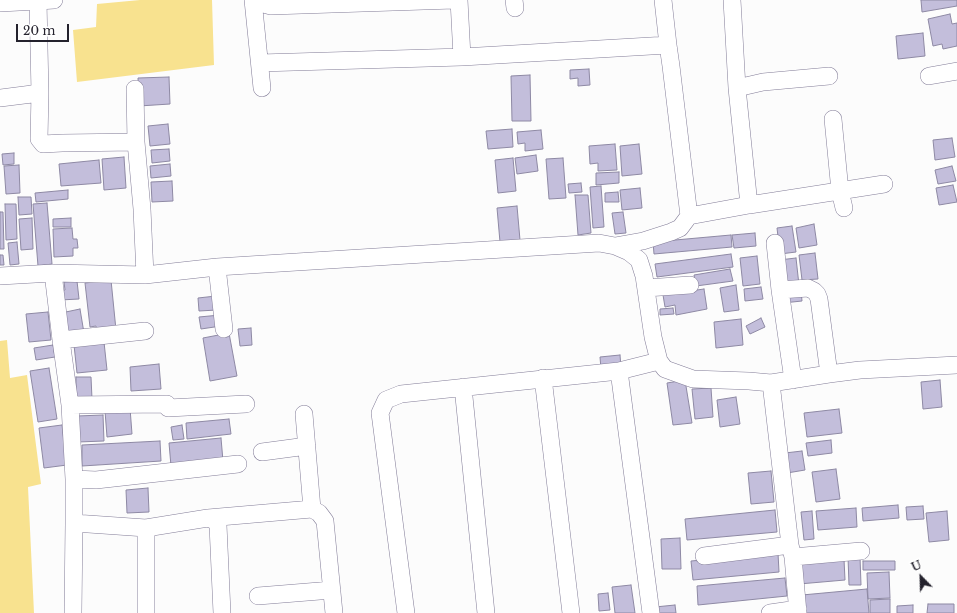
<!DOCTYPE html>
<style>
body{margin:0}
#map{position:relative;width:957px;height:613px;overflow:hidden;background:#fcfcfc;font-family:"Libre Baskerville",serif}
canvas{display:block}
.north{position:absolute;left:901px;top:557px;width:40px;height:40px;-webkit-text-stroke:3px #fff;paint-order:stroke;rotate:337deg;font-size:11px;font-weight:700;line-height:16px;text-align:center;color:#24222d}
.north::after{content:'';display:block;margin:auto;width:14px;height:18px;background:#24222d;clip-path:polygon(50% 0,100% 100%,50% 72%,0 100%)}
.scale{position:absolute;left:16px;top:24px;width:53px;height:18px;box-sizing:border-box;border:2px solid #24222d;border-top:0;padding-left:5px;font-size:12px;line-height:14px;white-space:nowrap;color:#24222d;-webkit-text-stroke:3px #fff;paint-order:stroke}
</style>
<div id="map">
<canvas width="957" height="613"></canvas>
<div class="north">U</div>
<div class="scale">20 m</div>
</div>
<script>
const ctx = document.querySelector('canvas').getContext('2d');
ctx.lineJoin = 'round';
function paint(path, color) {
  ctx.fillStyle = color;
  ctx.fill(path, 'evenodd');
}
function poly(rows) {
  const path = new Path2D();
  for (const r of rows) {
    path.moveTo(r[0], r[1]);
    for (let i = 2; i < r.length; i += 2) path.lineTo(r[i], r[i + 1]);
  }
  return path;
}
function strokePath(path, color, width, dash) {
  ctx.strokeStyle = color;
  ctx.lineWidth = width;
  ctx.lineCap = dash ? 'butt' : 'round';
  ctx.setLineDash(dash || []);
  ctx.stroke(path);
}
const green = poly([
 [140,0,212,0,214,65,77,82,73,30,96,27,97,4],
 [7,340,10,378,27,375,41,484,28,487,34,613,0,613,0,341]
]);
const building = poly([
 [921,0,957,0,957,6,922,12,921,0],
 [950,14,952,24,957,23,957,46,943,49,942,44,933,46,928,19,950,14],
 [923,33,925,56,898,59,896,36,923,33],
 [589,69,590,85,578,86,578,78,570,79,570,70,589,69],
 [530,75,531,121,512,121,511,76,530,75],
 [169,77,170,104,139,106,138,78,169,77],
 [168,124,170,144,150,146,148,126,168,124],
 [512,129,513,147,488,149,486,131,512,129],
 [541,130,543,149,525,151,525,143,518,144,517,132,541,130],
 [952,138,955,157,935,160,933,140,952,138],
 [615,144,617,170,598,171,598,163,590,164,589,146,615,144],
 [639,144,642,174,622,176,620,146,639,144],
 [169,149,170,161,152,163,151,150,169,149],
 [14,153,14,164,3,165,2,154,14,153],
 [536,155,538,171,517,174,515,158,536,155],
 [124,157,126,188,104,190,102,159,124,157],
 [513,158,516,191,498,193,495,160,513,158],
 [563,158,566,198,549,199,546,159,563,158],
 [99,160,101,183,61,186,59,164,99,160],
 [170,164,171,176,151,178,150,166,170,164],
 [19,165,20,193,6,194,4,166,19,165],
 [952,166,956,181,938,184,935,170,952,166],
 [619,172,619,183,596,185,596,173,619,172],
 [172,181,173,201,152,202,151,182,172,181],
 [581,183,582,192,569,193,568,184,581,183],
 [953,185,957,202,939,205,936,188,953,185],
 [601,186,604,227,593,228,590,187,601,186],
 [640,188,642,208,622,210,620,190,640,188],
 [68,190,68,199,36,202,35,193,68,190],
 [618,192,619,202,605,202,605,193,618,192],
 [575,195,588,195,591,233,578,235,575,195],
 [18,197,31,197,32,214,19,215,18,197],
 [47,203,52,264,38,266,33,204,47,203],
 [5,204,16,204,17,239,6,240,5,204],
 [517,206,520,240,500,242,497,208,517,206],
 [0,212,3,212,4,249,0,249,0,212],
 [623,212,626,233,615,234,612,213,623,212],
 [32,218,33,249,21,250,19,219,32,218],
 [71,218,71,227,53,227,53,219,71,218],
 [814,224,817,245,799,248,796,228,814,224],
 [792,226,796,252,780,254,777,228,792,226],
 [72,228,73,239,77,239,78,248,73,248,73,256,54,257,53,229,72,228],
 [755,233,756,246,734,248,732,235,755,233],
 [731,235,732,247,654,254,653,242,731,235],
 [17,242,19,264,10,265,8,243,17,242],
 [815,253,818,279,802,280,799,255,815,253],
 [731,254,733,267,657,277,655,264,731,254],
 [0,255,3,255,4,265,0,265,0,255],
 [757,256,760,284,743,286,740,258,757,256],
 [796,258,799,285,782,287,779,260,796,258],
 [730,269,733,281,696,286,694,275,730,269],
 [111,280,116,330,97,332,96,326,90,327,85,283,111,280],
 [77,281,79,299,60,300,59,291,65,290,64,282,77,281],
 [736,285,739,310,724,312,720,288,736,285],
 [761,287,763,299,745,301,744,289,761,287],
 [704,289,707,309,676,315,675,305,665,307,663,295,704,289],
 [801,290,802,301,783,303,783,292,801,290],
 [216,296,217,310,199,311,198,298,216,296],
 [673,308,674,314,660,315,660,309,673,308],
 [80,309,84,333,66,336,61,313,80,309],
 [48,312,51,340,29,342,26,314,48,312],
 [220,315,221,326,201,329,199,317,220,315],
 [761,318,765,327,750,334,746,326,761,318],
 [741,319,743,345,716,348,714,322,741,319],
 [251,328,252,345,240,346,238,329,251,328],
 [229,333,237,376,210,381,203,338,229,333],
 [104,342,107,370,77,373,74,345,104,342],
 [53,345,55,357,36,360,34,348,53,345],
 [620,355,621,367,601,369,600,357,620,355],
 [159,364,161,389,131,391,130,367,159,364],
 [49,368,57,419,38,422,30,371,49,368],
 [76,377,91,377,92,399,76,399,76,377],
 [685,380,692,423,673,425,667,383,685,380],
 [940,380,942,407,923,409,921,382,940,380],
 [711,388,713,417,695,419,692,389,711,388],
 [736,397,740,424,720,427,717,400,736,397],
 [130,408,132,434,107,437,105,411,130,408],
 [839,409,842,433,807,437,804,413,839,409],
 [103,415,104,441,78,442,77,416,103,415],
 [229,419,231,434,187,439,186,423,229,419],
 [62,425,67,465,44,468,39,428,62,425],
 [182,425,184,439,173,440,171,427,182,425],
 [221,438,223,461,171,466,169,443,221,438],
 [831,440,832,453,808,456,806,443,831,440],
 [160,441,161,461,82,466,82,445,160,441],
 [802,451,805,470,787,473,785,453,802,451],
 [836,469,840,499,816,502,812,472,836,469],
 [771,471,774,502,751,504,748,473,771,471],
 [148,488,149,512,127,513,126,490,148,488],
 [898,505,899,518,863,521,862,508,898,505],
 [923,506,924,519,907,520,906,507,923,506],
 [856,508,857,527,818,530,816,511,856,508],
 [775,510,777,532,687,540,685,519,775,510],
 [812,511,814,539,804,540,801,512,812,511],
 [947,511,949,540,929,542,926,513,947,511],
 [680,538,681,569,662,569,661,539,680,538],
 [778,553,779,572,693,580,691,561,778,553],
 [848,557,860,557,861,585,849,585,848,557],
 [844,559,845,580,799,584,798,563,844,559],
 [863,561,895,561,895,570,863,570,863,561],
 [889,572,890,598,868,599,867,573,889,572],
 [785,578,787,596,698,605,697,586,785,578],
 [631,585,635,613,615,613,612,587,631,585],
 [867,589,869,613,804,613,802,595,867,589],
 [608,593,610,610,599,611,598,594,608,593],
 [890,599,890,613,870,613,870,600,890,599],
 [928,604,954,604,954,613,927,613,928,604],
 [675,605,676,613,656,613,655,607,675,605],
 [913,605,913,613,897,613,897,606,913,605]
]);
const minor = poly([
 [38,0,38,1,54,0],
 [253,0,262,88],
 [258,0,260,3,271,6,454,0],
 [459,0,462,57],
 [514,0,515,8],
 [663,0,668,45],
 [732,0,737,88],
 [0,3,38,1,40,93],
 [260,63,462,57,668,45,671,66,689,216],
 [929,76,957,71],
 [135,89,136,142],
 [0,98,40,93,39,139,43,144,62,143,136,142,142,209,145,275],
 [833,119,840,191,844,208],
 [749,205,884,184],
 [775,243,780,290,793,380],
 [615,246,643,241,671,232,680,228,689,216,749,205,737,88,763,82,829,76],
 [217,267,224,329],
 [53,273,61,340,70,405,74,479,74,523,146,528,208,518,312,509,319,513,325,521,334,613],
 [0,276,53,273,145,275,217,267,599,243,615,246,629,252,639,260,644,276,653,337,659,361,665,369,693,379,749,381,771,383,829,374,860,370,957,365],
 [646,288,690,285],
 [780,290,808,288,814,291,817,294,819,299,829,374],
 [61,340,145,331],
 [619,371,659,361],
 [543,378,571,613],
 [771,383,790,545,793,557,798,613],
 [463,387,486,613],
 [70,405,167,404,168,408,246,404],
 [304,414,312,509],
 [262,452,307,446],
 [74,479,96,480,238,464],
 [208,518,215,521,218,525,222,613],
 [146,528,146,613],
 [704,556,790,545],
 [793,557,861,551],
 [258,596,332,590],
 [73,613,74,523],
 [406,613,380,413,386,400,401,394,619,371,651,613],
 [770,613,798,609]
]);
paint(green, '#f8e28f');
paint(building, '#c3bedb');
strokePath(building, '#8e89a4', 1);
strokePath(minor, '#837d98', 18);
strokePath(minor, '#fff', 17);
</script>
